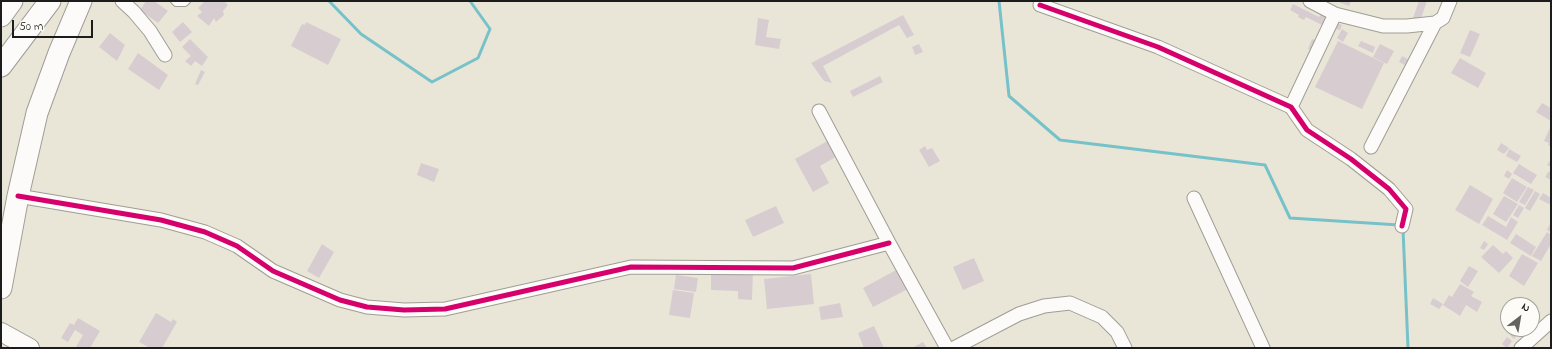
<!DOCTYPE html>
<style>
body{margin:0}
#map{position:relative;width:1552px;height:349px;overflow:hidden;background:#e9e6d8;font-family:"Indie Flower",sans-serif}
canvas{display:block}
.frame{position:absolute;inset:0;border:2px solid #1c1c1c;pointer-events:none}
.north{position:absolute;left:1500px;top:297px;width:40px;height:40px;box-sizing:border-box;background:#fdfcf7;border:1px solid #a3a29f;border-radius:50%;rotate:31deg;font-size:11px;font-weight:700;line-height:16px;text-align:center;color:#1c1c1c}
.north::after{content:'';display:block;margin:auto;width:14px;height:18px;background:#64635e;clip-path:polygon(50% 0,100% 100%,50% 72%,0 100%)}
.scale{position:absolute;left:12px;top:20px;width:81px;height:18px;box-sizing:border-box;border:2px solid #1c1c1c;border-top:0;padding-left:5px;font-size:12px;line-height:14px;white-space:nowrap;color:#1c1c1c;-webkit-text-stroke:3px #fdfcf7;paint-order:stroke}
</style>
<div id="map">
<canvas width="1552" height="349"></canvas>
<div class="frame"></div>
<div class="north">N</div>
<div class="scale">50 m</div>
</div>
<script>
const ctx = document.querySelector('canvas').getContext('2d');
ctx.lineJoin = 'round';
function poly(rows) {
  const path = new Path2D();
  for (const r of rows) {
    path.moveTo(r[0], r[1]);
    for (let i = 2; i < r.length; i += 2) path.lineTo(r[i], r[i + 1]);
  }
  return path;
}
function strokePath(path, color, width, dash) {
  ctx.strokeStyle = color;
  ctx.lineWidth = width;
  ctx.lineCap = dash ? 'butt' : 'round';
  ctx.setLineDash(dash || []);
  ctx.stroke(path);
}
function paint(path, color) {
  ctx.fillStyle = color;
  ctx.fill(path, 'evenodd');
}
const stream = poly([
 [329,1,361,34,432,82,478,58,490,29,470,1],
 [999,1,1009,96,1060,140,1265,165,1290,218,1399,225],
 [1403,229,1408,348]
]);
const building = poly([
 [146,1,154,1,168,11,158,23,140,10],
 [205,1,224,1,228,5,223,11,224,15,216,22,214,18,209,26,197,16,202,12,198,8],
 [1336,1,1351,1,1349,6],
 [1419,1,1427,1,1420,21,1413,18],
 [1293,4,1319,17,1323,10,1329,14,1324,26,1306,17,1304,20,1298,17,1299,15,1290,10],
 [903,15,914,35,907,38,899,25,823,66,832,83,824,81,811,63],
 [758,18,769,20,766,37,781,39,779,49,755,45],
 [183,22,192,32,180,42,172,32],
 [306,22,341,39,328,65,291,46,302,24,305,25],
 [1337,23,1342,25,1340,30,1335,29],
 [1342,29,1348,33,1343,42,1337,38],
 [1470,30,1480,34,1470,57,1460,53],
 [110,33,125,45,117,61,99,47],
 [190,39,208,57,202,66,195,61,191,66,185,61,191,56,182,47],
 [1312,39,1318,41,1314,51,1308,49],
 [1338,41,1384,63,1362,109,1315,87],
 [1361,41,1375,47,1373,53,1358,46],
 [919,44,923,52,915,55,912,47],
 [1380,44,1394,51,1387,64,1373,57],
 [138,53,168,75,159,90,128,69],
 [1402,56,1408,59,1405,65,1399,62],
 [1460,58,1486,73,1478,88,1451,73],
 [201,70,205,72,198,85,195,84],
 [880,76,883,82,853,97,850,91],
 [1542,103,1551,108,1551,121,1536,112],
 [1550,128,1551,129,1551,147,1548,145,1549,143,1544,141],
 [831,139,839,155,820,166,829,183,813,192,795,159],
 [1501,143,1509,148,1504,154,1497,150],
 [925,146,927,150,932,148,940,161,929,167,919,150],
 [1509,149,1521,156,1517,162,1506,156],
 [1551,159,1551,167,1547,165],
 [421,163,439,169,434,182,417,175],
 [1519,164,1537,175,1531,184,1513,173],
 [1507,170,1512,174,1509,179,1504,176],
 [1549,171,1551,173,1551,180,1545,177],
 [1512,178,1527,187,1517,202,1503,193],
 [1470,185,1493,199,1479,224,1455,210],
 [1528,187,1534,190,1525,205,1519,202],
 [1535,191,1540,194,1530,211,1525,208],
 [1543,193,1551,198,1551,205,1539,199],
 [1504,196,1518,204,1506,222,1493,214],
 [1519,205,1524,208,1518,218,1513,215],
 [776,206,784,223,753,237,745,220],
 [1488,216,1506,227,1511,217,1518,222,1507,240,1482,225],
 [1551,222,1551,232,1547,230],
 [1547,232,1551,235,1551,244,1541,261,1532,256],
 [1516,234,1536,247,1531,256,1510,243],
 [1484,241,1488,244,1484,250,1480,248],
 [322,244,334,252,319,278,307,271],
 [1493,245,1503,254,1506,251,1513,258,1499,273,1481,257],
 [1522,254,1538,263,1524,286,1509,276],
 [974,258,984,281,963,290,953,267],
 [1469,266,1478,271,1468,287,1460,281],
 [711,269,753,269,752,300,738,299,738,291,711,290],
 [898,269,908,289,873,307,863,288],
 [811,274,814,304,767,309,764,279],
 [676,275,698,278,696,292,674,289],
 [1460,284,1474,292,1471,296,1482,302,1477,312,1466,305,1460,316,1443,305,1449,295,1452,297],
 [673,290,694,293,690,318,669,315],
 [1433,298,1443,304,1439,309,1430,304],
 [840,303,843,317,821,320,819,307],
 [156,313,171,322,173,319,177,322,162,348,150,348,139,342],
 [78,318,100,331,90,348,78,348,76,347,83,335,75,330,68,342,61,338,70,323,74,325],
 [874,326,884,348,864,348,858,333],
 [1514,330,1518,334,1514,339,1510,335],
 [1507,337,1512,341,1507,348,1502,344],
 [923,342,927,348,912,348]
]);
const service = poly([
 [174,1,176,3,185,3,187,1]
]);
const minor = poly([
 [122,1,134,12,150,31,165,55],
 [1310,1,1335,14,1383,26,1407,26,1435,23,1443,18,1450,1],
 [1040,5,1158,47,1291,107,1307,130,1351,159,1389,189,1406,209,1402,226],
 [1291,107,1335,14],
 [819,111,889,243,947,348],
 [1371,147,1435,23],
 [18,196,161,220,205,232,237,246,273,271,340,300,367,307,404,310,445,309,631,267,793,268,889,243],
 [1194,198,1263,348],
 [954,348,1019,314,1044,306,1070,303,1102,317,1117,332,1125,348],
 [1521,348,1551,321]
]);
const secondary = poly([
 [1,332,30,348]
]);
const trunk = poly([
 [1,16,12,1],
 [1,66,50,1],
 [1,288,18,196,37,113,59,53,81,1]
]);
const cycleway = poly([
 [1040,5,1158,47,1291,107,1307,130,1351,159,1389,189,1406,209,1402,226],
 [18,196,161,220,205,232,237,246,273,271,340,300,367,307,404,310,445,309,631,267,793,268,889,243]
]);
strokePath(stream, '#77c2c9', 3);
paint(building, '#d7ccd0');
strokePath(service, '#9f9d95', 8);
strokePath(minor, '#9f9d95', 15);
strokePath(secondary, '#9f9d95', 20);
strokePath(trunk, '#9f9d95', 23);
strokePath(service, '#fcfbf9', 6);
strokePath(minor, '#fcfbf9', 13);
strokePath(secondary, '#fcfbf9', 18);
strokePath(trunk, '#fcfbf9', 21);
strokePath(cycleway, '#d6006c', 5);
</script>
